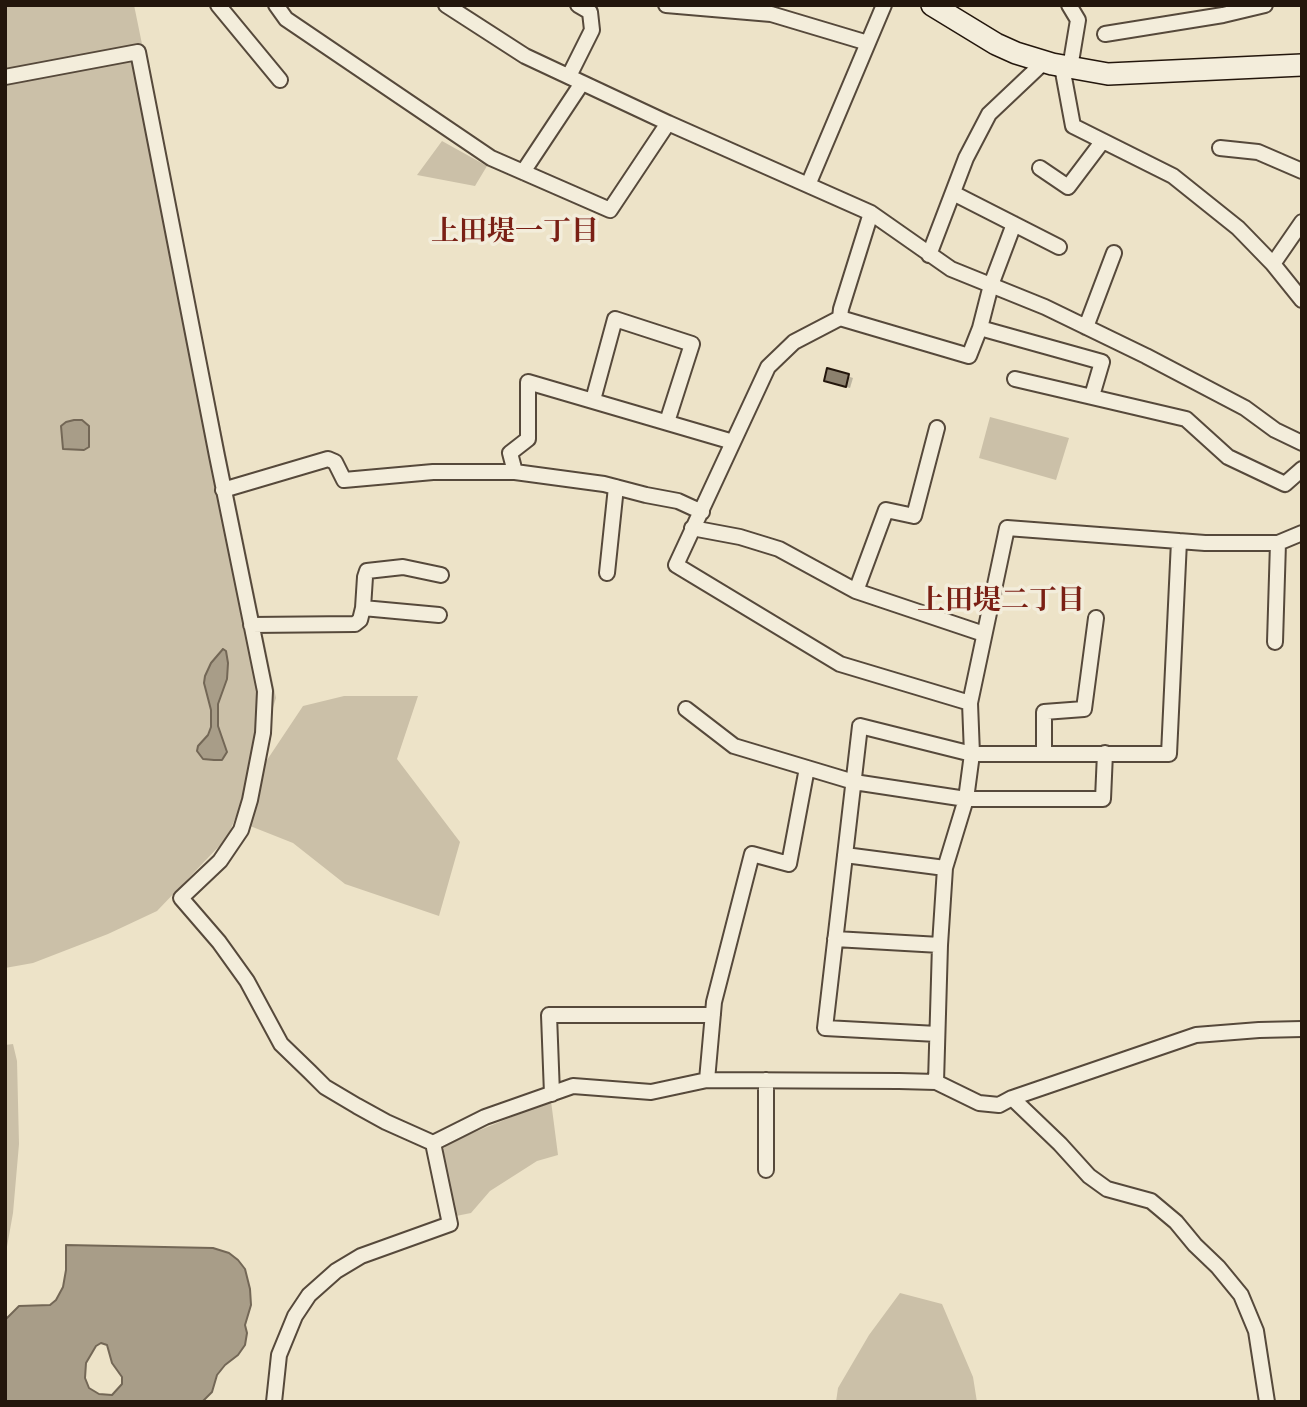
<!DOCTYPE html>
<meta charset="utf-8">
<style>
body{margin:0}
#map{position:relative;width:1307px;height:1407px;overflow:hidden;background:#ede3c8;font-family:"EB Garamond",serif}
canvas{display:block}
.frame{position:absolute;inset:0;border:7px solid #23160c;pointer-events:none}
</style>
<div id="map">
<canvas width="1307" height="1407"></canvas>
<div class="frame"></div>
</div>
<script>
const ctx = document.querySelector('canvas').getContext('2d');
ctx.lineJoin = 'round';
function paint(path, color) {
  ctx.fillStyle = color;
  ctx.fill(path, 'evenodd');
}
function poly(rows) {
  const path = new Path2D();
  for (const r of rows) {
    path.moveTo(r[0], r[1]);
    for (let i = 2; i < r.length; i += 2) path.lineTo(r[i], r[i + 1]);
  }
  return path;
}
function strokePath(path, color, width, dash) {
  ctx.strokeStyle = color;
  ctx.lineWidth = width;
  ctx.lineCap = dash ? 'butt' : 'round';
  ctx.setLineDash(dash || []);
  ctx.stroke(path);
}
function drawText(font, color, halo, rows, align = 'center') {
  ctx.font = font + ' "EB Garamond","Noto Serif JP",serif';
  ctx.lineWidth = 7;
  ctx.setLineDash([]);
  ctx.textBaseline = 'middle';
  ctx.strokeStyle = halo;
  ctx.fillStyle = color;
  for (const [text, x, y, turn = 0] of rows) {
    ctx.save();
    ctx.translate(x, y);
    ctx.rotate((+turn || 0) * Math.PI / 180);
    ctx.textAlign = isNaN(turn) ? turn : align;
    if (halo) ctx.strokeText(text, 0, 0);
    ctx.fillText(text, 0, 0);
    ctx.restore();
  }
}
const green = poly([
 [5,5,134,5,276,698,247,790,227,838,157,911,108,934,33,963,5,968],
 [442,141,487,166,475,186,417,175],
 [990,417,1069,438,1056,480,979,458],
 [344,696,418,696,397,759,460,842,439,916,345,884,293,843,240,822,261,769,303,706],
 [13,1044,17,1061,19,1144,13,1213,5,1258,5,1045],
 [551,1101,558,1155,537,1161,490,1191,471,1213,456,1216,441,1152,448,1143],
 [900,1293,942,1304,973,1377,977,1402,836,1402,838,1388,869,1335]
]);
const water = poly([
 [74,420,82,420,89,426,89,447,84,450,63,449,61,426,66,422,74,420],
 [223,649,226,651,228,663,227,679,218,704,218,726,227,752,222,760,214,760,203,759,197,751,198,746,208,735,211,727,211,710,204,683,205,676,211,663,223,649],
 [66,1245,213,1248,229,1253,238,1260,245,1269,250,1289,251,1305,245,1325,247,1333,245,1345,238,1355,225,1365,217,1375,212,1392,202,1402,5,1402,5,1320,19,1306,50,1305,56,1300,63,1287,66,1270,66,1245],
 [101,1343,107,1345,112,1363,122,1377,122,1384,112,1395,99,1394,89,1388,85,1378,86,1363,96,1346,101,1343]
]);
const shadow = poly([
 [829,370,853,378,850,388,830,382]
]);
const building = poly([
 [827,368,849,374,846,387,824,381,827,368]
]);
const street = poly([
 [218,5,280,80],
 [276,5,286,19,491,158,610,210,668,123,525,56,446,5],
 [666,5,771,14,868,43],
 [1069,5,1078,20,1070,68],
 [1105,34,1223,15,1265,5],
 [1063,72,1073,126,1173,176,1238,228,1273,264,1302,300],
 [569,76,592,30,590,12,578,5],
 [5,77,138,52,217,456,265,691,263,733,250,800,241,830,220,861,181,898,219,942,247,981,281,1044,310,1072,325,1087,357,1106,386,1122,433,1143],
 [668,123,871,213,951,269,1045,307,1146,356,1245,408,1275,430,1302,443],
 [1220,148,1258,152,1302,171],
 [1040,168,1068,187,1102,142],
 [523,172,582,83],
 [808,185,884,5],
 [953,193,1059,247],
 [871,213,841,309,840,318,794,342,768,367,676,565,840,664,970,703],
 [929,255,966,158,989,114,1044,62],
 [1273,264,1302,222],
 [840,318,969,356,980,328,991,285,1014,224],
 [1086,327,1114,253],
 [980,328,1102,362,1092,396],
 [1015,379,1186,419,1228,457,1285,484,1302,469],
 [593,400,615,319,692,344,667,422],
 [515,472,510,453,528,439,528,382,733,442],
 [223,490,328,459,335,462,344,480,433,472,515,472,604,484,646,495,678,501,702,512],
 [692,528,740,537,779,549,856,591,984,634],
 [607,573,616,487],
 [856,591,886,510,914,516,937,428],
 [363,608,439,615],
 [251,625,355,624,360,620,363,608,365,577,367,571,403,567,441,575],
 [1275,642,1278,543],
 [686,709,734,746,854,782,966,799,1103,799,1105,753],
 [1044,753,1044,712,1084,709,1096,618],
 [845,855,945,868],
 [835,939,940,945],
 [937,1034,825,1028,860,726,972,754,1169,754,1179,541],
 [707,1080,714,1002,752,854,789,864,807,768],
 [766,1080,766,1170],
 [936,1082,940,945,945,868,966,799,972,754,970,703,1007,528,1205,543,1278,543,1302,533],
 [552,1094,549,1015,713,1015],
 [1012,1098,1060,1144,1089,1176,1107,1189,1151,1201,1176,1222,1195,1245,1218,1267,1241,1295,1256,1331,1267,1402],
 [433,1143,485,1117,573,1086,651,1092,707,1080,899,1081,936,1082,979,1103,999,1105,1012,1098,1196,1035,1259,1030,1302,1029],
 [274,1402,279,1355,295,1316,309,1295,336,1271,361,1256,450,1224,433,1143]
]);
const secondary = poly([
 [932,5,996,44,1016,53,1052,64,1108,74,1302,65]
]);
const neighbourhoodNames = [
 ["上田堤一丁目",515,232],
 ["上田堤二丁目",1001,601]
];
paint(green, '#cbc0a8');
paint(water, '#a89d88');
strokePath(water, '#736756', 2);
paint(shadow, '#0003');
paint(building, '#8c816e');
strokePath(building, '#23160c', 2);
strokePath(street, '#56493b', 18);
strokePath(secondary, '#23160c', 24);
strokePath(street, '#f3eddb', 14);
strokePath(secondary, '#f3eddb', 21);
drawText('bold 28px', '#7a1f14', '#f3eddb', neighbourhoodNames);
</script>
